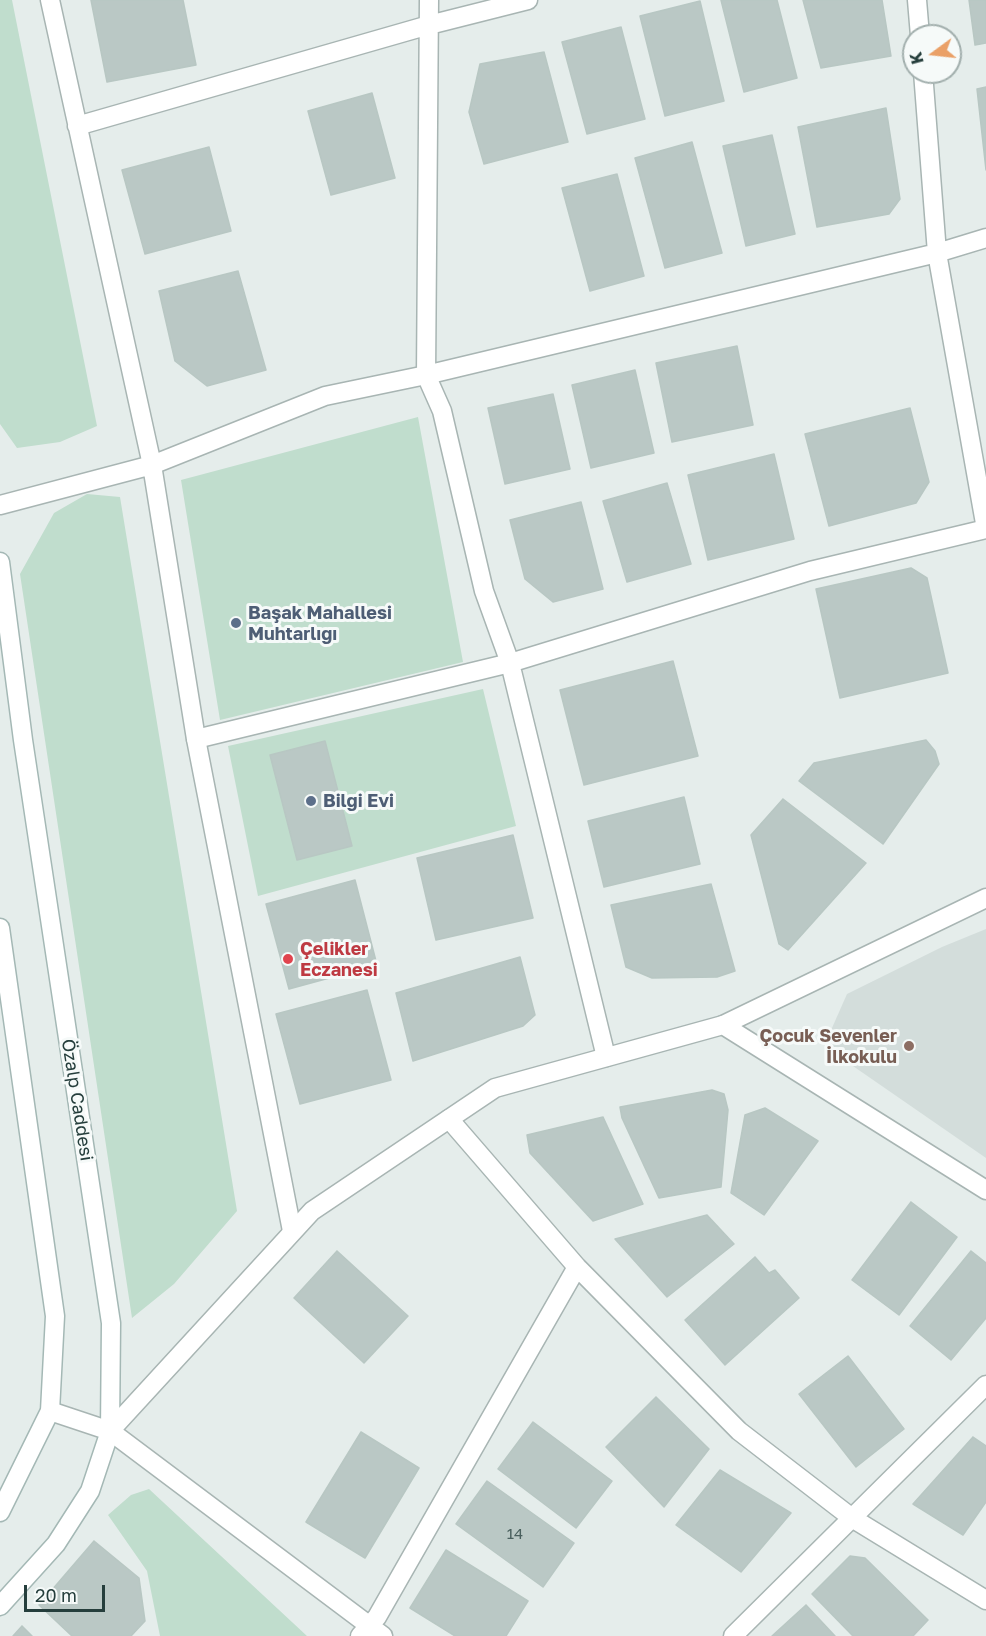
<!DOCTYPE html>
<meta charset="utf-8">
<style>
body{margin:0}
#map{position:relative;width:986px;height:1636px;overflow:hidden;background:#e5edeb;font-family:"Golos Text",sans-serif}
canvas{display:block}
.north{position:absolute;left:902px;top:24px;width:60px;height:60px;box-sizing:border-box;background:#f6faf9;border:2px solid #a2afad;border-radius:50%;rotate:255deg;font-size:16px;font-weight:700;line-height:24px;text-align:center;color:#253e3c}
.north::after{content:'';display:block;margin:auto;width:21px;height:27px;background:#eaa067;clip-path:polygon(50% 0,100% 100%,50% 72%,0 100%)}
.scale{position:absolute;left:24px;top:1585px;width:81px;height:27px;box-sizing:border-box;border:3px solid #253e3c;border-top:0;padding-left:8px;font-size:18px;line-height:21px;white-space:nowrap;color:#253e3c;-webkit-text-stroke:4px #f6faf9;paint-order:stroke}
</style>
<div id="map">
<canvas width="986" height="1636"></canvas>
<div class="north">K</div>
<div class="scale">20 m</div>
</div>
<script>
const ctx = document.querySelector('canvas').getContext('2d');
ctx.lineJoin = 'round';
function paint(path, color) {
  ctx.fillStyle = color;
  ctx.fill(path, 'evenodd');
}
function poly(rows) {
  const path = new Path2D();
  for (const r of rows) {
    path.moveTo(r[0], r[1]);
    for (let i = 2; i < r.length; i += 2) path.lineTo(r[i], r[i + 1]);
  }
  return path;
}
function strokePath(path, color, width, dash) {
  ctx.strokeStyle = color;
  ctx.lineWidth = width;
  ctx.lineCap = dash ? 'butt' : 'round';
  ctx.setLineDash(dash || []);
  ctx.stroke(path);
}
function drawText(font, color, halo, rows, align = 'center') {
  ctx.font = font + ' "Golos Text",sans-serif';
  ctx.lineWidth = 6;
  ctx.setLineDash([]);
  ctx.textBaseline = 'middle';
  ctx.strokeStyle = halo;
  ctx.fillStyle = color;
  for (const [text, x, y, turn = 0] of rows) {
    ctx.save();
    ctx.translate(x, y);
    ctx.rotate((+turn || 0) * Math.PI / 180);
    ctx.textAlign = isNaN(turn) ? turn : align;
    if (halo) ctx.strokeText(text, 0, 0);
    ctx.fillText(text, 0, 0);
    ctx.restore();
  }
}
const built = poly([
 [986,929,986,1158,837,1055,828,1037,847,994,942,947]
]);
const green = poly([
 [0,0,12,0,97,426,60,442,17,448,0,424],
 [418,417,463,662,220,720,181,480],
 [87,494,120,497,237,1211,174,1284,132,1318,20,574,54,513],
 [483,689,516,826,258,896,228,746],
 [149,1489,307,1636,160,1636,147,1571,108,1515,131,1495]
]);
const building = poly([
 [91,0,183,0,196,65,107,82,91,0],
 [721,0,777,0,797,78,744,92,721,0],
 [803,0,882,0,891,56,821,68,803,0],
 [969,0,986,0,986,43,975,45,969,0],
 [700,1,724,101,665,116,640,16,700,1],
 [621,27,645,119,587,134,562,42,621,27],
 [544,52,568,142,484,164,469,112,480,64,544,52],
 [986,87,986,170,977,89,986,87],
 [372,93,395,178,331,195,308,111,372,93],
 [886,108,900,199,889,214,817,227,798,127,886,108],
 [772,135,795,234,746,246,723,146,772,135],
 [692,142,722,253,665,268,635,158,692,142],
 [209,147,231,231,145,254,122,170,209,147],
 [617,174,644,276,590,291,562,188,617,174],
 [238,271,266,370,207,386,175,361,159,291,238,271],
 [737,346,753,425,672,442,656,363,737,346],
 [635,370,654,453,591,468,572,385,635,370],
 [553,394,570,469,505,484,488,408,553,394],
 [910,408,929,482,916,503,829,526,805,434,910,408],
 [774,454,794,539,708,560,688,475,774,454],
 [667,483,691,564,627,582,603,501,667,483],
 [581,502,603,589,553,602,525,579,510,520,581,502],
 [911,568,927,578,948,673,840,698,816,589,911,568],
 [673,661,698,756,584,785,560,690,673,661],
 [926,740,935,751,939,764,883,844,799,781,814,763,926,740],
 [325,741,352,846,297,860,270,755,325,741],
 [684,797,700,864,604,887,588,821,684,797],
 [783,799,866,863,788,950,779,944,751,835,783,799],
 [513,835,533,918,436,940,417,858,513,835],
 [355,880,377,965,289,989,266,904,355,880],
 [711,884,735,971,717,977,652,978,626,967,611,905,711,884],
 [520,957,535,1015,523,1026,413,1061,396,993,520,957],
 [367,990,391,1080,300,1104,276,1014,367,990],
 [712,1090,724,1094,728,1110,721,1187,659,1198,622,1118,620,1107,712,1090],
 [765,1108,818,1141,764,1215,731,1193,745,1115,765,1108],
 [603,1117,643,1204,593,1221,530,1153,527,1135,603,1117],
 [911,1202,957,1237,899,1315,852,1280,911,1202],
 [707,1215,734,1244,667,1297,615,1239,707,1215],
 [337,1251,408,1316,364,1363,294,1298,337,1251],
 [971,1251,986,1263,986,1318,951,1360,910,1326,971,1251],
 [755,1257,769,1273,775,1270,799,1298,725,1365,685,1320,755,1257],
 [848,1356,904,1429,856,1467,799,1394,848,1356],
 [656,1397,709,1449,664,1507,606,1447,656,1397],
 [533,1422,612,1481,576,1528,498,1469,533,1422],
 [361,1432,419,1468,365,1558,306,1522,361,1432],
 [973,1437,986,1446,986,1502,963,1535,913,1504,973,1437],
 [720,1470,791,1513,741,1572,676,1525,720,1470],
 [487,1481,574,1543,543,1587,456,1524,487,1481],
 [94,1541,139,1578,145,1621,131,1636,72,1636,39,1605,94,1541],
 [446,1550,528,1601,506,1636,455,1636,410,1608,446,1550],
 [850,1556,865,1558,928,1620,913,1636,853,1636,812,1594,850,1556],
 [806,1605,835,1636,772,1636,806,1605],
 [22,1626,32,1636,13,1636,22,1626]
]);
const pedestrian = poly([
 [196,739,510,663]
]);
const minor = poly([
 [50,0,152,465,196,739,292,1231],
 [429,0,426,375,442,411,484,591,510,663,606,1057],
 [917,0,920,36],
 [923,72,937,253,986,529],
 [77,126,429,25,528,0],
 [0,505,152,465,325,396,426,375,937,253,986,238],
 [510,663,810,571,986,529],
 [723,1025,986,898],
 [449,1119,577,1267,739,1431,852,1518,986,1600],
 [110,1431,383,1636],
 [360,1636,377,1617,577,1267],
 [733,1636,986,1385]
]);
const tertiary = poly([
 [50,1411,110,1431,312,1211,495,1088,723,1025,986,1190]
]);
const secondary = poly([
 [0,562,23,740,111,1323,110,1431,90,1491,56,1544,0,1606],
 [0,928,55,1316,50,1411,0,1512]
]);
const markers = [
 [236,623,6,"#5c6f8a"],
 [311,801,6,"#5c6f8a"],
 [288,959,6,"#e0444e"],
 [909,1046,6,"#8d6e63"]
];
const numberNames = [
 ["14",515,1534]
];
const serviceNames = [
 ["Başak Mahallesi",248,613],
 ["Muhtarlığı",248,634],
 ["Bilgi Evi",323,801]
];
const healthNames = [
 ["Çelikler",300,949],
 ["Eczanesi",300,970]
];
const educationNames = [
 ["Çocuk Sevenler",897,1036],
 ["İlkokulu",897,1057]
];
const streetNames = [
 ["Özalp Caddesi",77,1100,81]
];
paint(built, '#d3dddb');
paint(green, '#c0ddcd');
paint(building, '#bac8c5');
strokePath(building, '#b8c7c3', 1.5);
strokePath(pedestrian, '#a8b5b3', 21);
strokePath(minor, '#a8b5b3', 21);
strokePath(tertiary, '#a8b5b3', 21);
strokePath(secondary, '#a4b8b5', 21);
strokePath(pedestrian, '#fff', 18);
strokePath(minor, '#fff', 18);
strokePath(tertiary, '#fff', 18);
strokePath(secondary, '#fff', 18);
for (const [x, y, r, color] of markers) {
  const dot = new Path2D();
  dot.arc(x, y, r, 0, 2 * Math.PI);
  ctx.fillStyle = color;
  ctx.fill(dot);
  strokePath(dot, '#f6faf9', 2);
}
drawText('15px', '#4a605e', null, numberNames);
drawText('bold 18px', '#4e5e75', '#f6faf9', serviceNames, 'left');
drawText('bold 18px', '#be3a42', '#f6faf9', healthNames, 'left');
drawText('bold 18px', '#785e54', '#f6faf9', educationNames, 'right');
drawText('18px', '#253e3c', '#f6faf9', streetNames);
</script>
